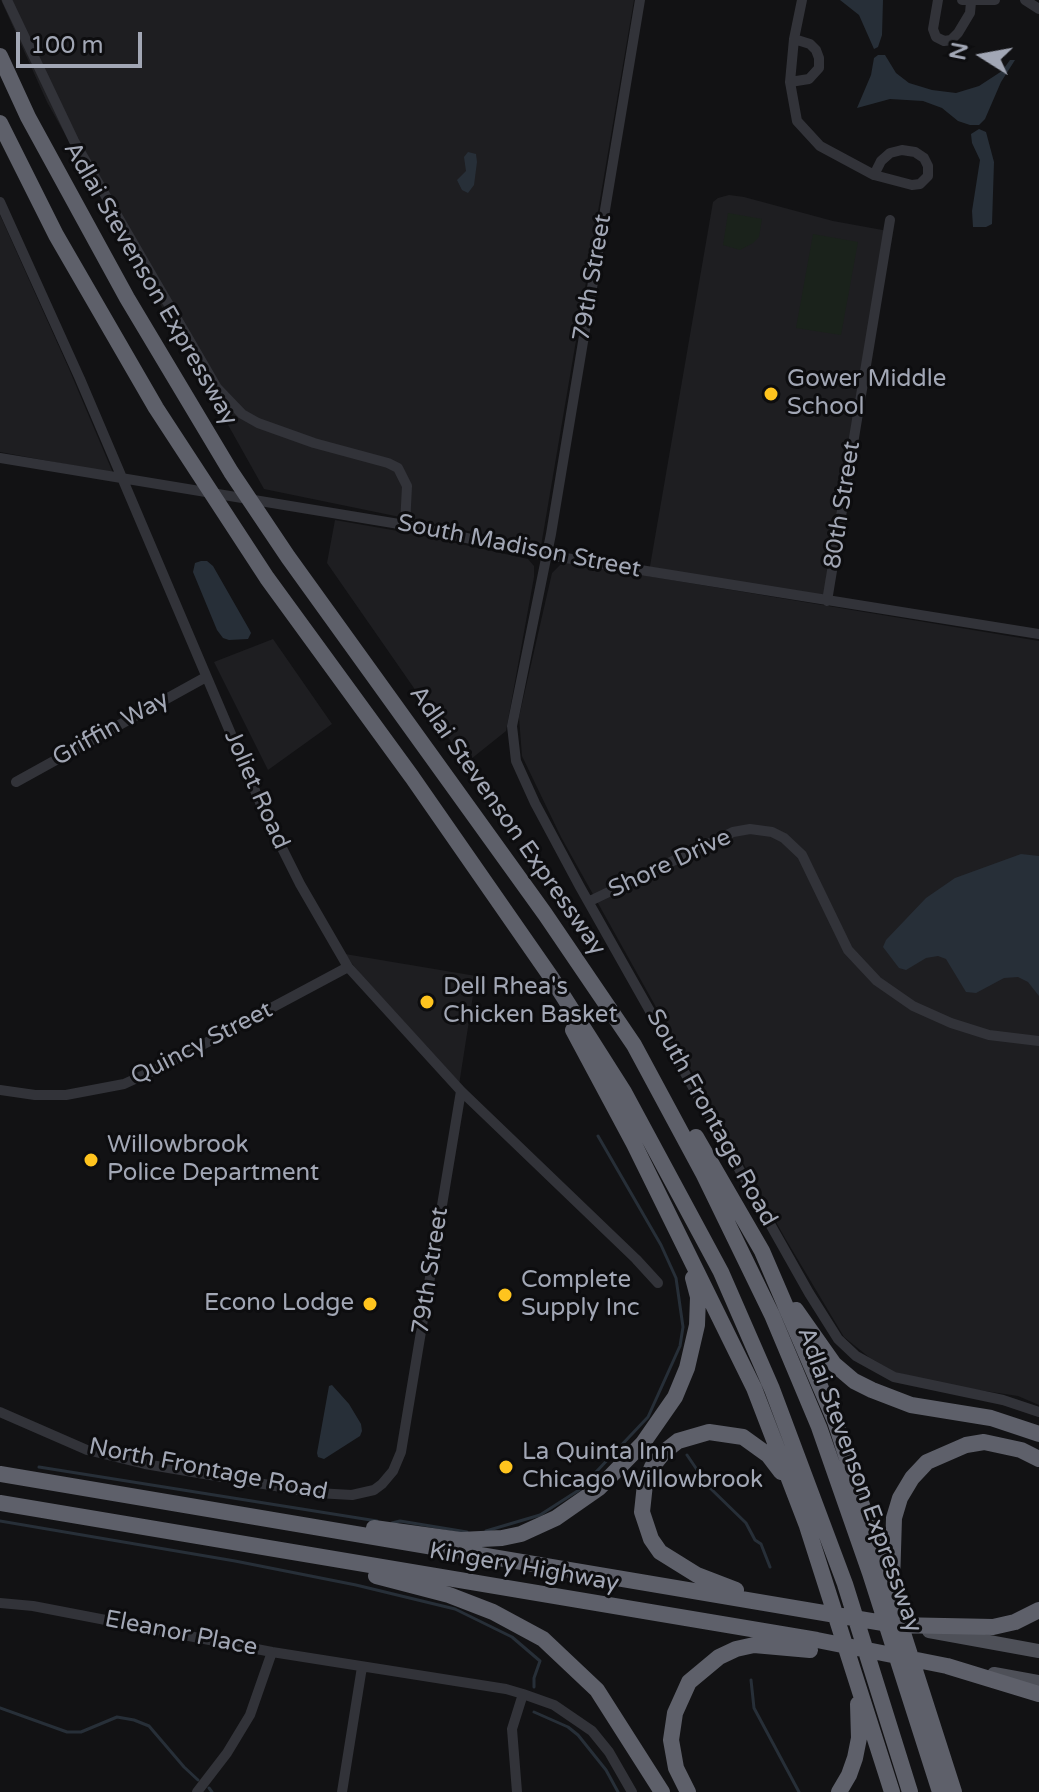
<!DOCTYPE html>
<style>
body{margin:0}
#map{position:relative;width:1039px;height:1792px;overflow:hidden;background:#121214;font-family:"Varela Round",sans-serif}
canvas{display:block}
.north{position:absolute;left:943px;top:16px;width:80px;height:80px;-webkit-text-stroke:6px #0d0d0f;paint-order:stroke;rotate:281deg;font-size:22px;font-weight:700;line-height:32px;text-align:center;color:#a2a7b5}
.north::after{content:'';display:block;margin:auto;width:28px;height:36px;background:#a2a7b5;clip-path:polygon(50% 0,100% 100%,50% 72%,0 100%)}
.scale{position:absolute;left:16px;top:32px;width:126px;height:36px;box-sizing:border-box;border:4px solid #a2a7b5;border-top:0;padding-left:10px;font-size:24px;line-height:28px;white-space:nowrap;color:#a2a7b5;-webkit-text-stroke:6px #0d0d0f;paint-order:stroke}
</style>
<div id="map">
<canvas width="1039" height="1792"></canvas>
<div class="north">N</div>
<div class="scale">100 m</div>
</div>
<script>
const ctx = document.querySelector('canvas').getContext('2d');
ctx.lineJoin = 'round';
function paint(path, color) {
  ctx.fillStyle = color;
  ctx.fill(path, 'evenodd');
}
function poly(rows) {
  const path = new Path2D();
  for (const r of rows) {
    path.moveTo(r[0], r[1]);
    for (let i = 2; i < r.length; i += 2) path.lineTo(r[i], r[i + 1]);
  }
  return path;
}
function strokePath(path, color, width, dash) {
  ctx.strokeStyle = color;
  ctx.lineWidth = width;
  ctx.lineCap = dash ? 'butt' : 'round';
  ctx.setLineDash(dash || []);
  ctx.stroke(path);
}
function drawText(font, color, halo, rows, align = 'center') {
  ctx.font = font + ' "Varela Round",sans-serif';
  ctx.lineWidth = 6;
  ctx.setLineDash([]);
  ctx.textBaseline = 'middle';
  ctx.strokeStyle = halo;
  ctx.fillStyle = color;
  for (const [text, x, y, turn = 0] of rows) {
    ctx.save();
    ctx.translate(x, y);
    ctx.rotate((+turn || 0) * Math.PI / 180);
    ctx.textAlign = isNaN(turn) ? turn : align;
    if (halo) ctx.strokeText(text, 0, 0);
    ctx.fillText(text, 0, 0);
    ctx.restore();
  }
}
const built = poly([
 [1,0,634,0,541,546,264,489,47,102],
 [729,195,744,197,833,221,888,231,827,601,649,572,713,202,718,198],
 [0,215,69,369,113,473,0,452],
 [335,520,415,534,528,559,534,566,534,577,506,731,466,763,327,563],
 [563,562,1039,641,1039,1405,1018,1396,939,1384,895,1372,870,1358,844,1337,785,1238,561,837,522,756,519,717,527,682,552,573],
 [273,639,332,724,268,770,214,662],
 [345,954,476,976,459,1085,371,989]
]);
const green = poly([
 [728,213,762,219,759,237,753,243,740,250,723,245],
 [813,234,858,242,841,335,796,328]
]);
const water = poly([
 [840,0,883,0,882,35,878,47,874,49,859,15],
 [878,55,885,55,896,73,909,83,932,90,956,93,979,86,1002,71,1010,60,1015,60,1001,82,985,119,979,125,970,125,958,121,942,108,923,101,890,99,857,108,871,75,874,58],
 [979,129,986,132,994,162,992,224,986,227,973,227,972,211,980,160,972,143,971,134],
 [468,152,476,154,477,162,474,185,468,193,462,190,457,180,466,171,464,157],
 [201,561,207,561,213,566,249,629,251,633,248,639,229,640,223,638,217,630,193,572,195,563],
 [1021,854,1039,856,1039,996,1028,982,1018,977,1004,978,976,993,966,992,946,959,938,956,926,958,906,970,899,968,883,947,886,940,926,898,955,878],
 [332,1385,349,1404,361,1424,362,1431,360,1436,324,1459,318,1457,317,1453,329,1386]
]);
const stream = poly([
 [687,1455,708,1486,746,1523,755,1540,761,1544,770,1567],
 [39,1467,377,1521],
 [0,1521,235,1561,356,1585,455,1609,512,1637,540,1661,534,1678,534,1687],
 [392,1523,400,1521,467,1532],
 [486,1531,540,1515,579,1490,648,1417,680,1346,683,1327,676,1278,661,1245,598,1136],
 [751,1680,754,1708,799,1792],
 [0,1708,67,1732,81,1732,117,1717,134,1720,149,1726,184,1767,198,1780],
 [534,1712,568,1727,578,1735,606,1770,618,1792],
 [209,1788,212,1792]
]);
const minor = poly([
 [7,0,74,141,217,388,242,414,258,423,314,443,388,463,398,468,407,486,405,525],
 [640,0,551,534,512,726,516,761,535,803,580,887,809,1293,838,1339,856,1356,894,1377,1003,1400,1039,1412],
 [802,0,794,39,790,82,797,121,820,146,874,175],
 [938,0,933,29,936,37,944,41,951,40,958,33,970,13,971,2],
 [962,0,995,0],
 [1025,0,1039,9],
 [790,82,809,79,819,68,819,58,816,50,810,44,794,39],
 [902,150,915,152,924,158,928,166,928,176,920,184,912,185,874,175,881,161,890,153,902,150],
 [0,202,80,379,265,814,300,884,348,967,461,1091,636,1259,658,1283],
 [0,458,405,525,547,555,1039,634],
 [827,601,890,220],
 [16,782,206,677],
 [590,901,733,832,750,829,772,832,784,838,802,855,848,950,877,981,913,1006,951,1023,989,1035,1039,1041],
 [0,1090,35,1095,66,1095,124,1084,159,1068,348,967],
 [0,1412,87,1450,145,1464,317,1493,352,1495,374,1490,382,1484,393,1471,401,1452,461,1091],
 [0,1603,33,1606,272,1652,506,1689,523,1694,554,1705,592,1731,609,1752,632,1792],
 [197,1792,227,1753,250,1715,272,1652],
 [342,1792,362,1667],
 [517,1792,512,1729,523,1694]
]);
const major = poly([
 [929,1631,1039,1651],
 [994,1674,1039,1682]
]);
const highway = poly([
 [0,56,28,117,127,298,231,472,288,557,545,914,634,1045,704,1175,772,1315,819,1427,870,1573,940,1792],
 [0,123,56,235,156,408,267,578,412,777,551,977,624,1092,721,1272,772,1389,845,1584,910,1792],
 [573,1030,634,1144,754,1388,807,1526,892,1792],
 [696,1137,762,1251,835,1421,954,1792],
 [796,1310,834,1364,854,1381,872,1390,911,1405,991,1418,1039,1434],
 [0,1474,895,1625,993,1627,1015,1622,1039,1610],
 [0,1503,817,1640,947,1666,1039,1694],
 [374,1528,460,1540,502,1538,521,1534,556,1518,599,1488,643,1443,675,1397,687,1368,697,1325,698,1297,693,1278],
 [376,1576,449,1595,493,1612,543,1639,597,1690,662,1792],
 [892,1583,894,1518,900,1498,912,1478,927,1462,966,1445,984,1442,1021,1450,1039,1459],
 [736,1590,697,1575,660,1552,651,1539,642,1512,645,1484,652,1467,664,1452,678,1441,709,1432,743,1437,768,1455,781,1472],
 [688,1792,676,1768,671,1740,675,1713,689,1682,719,1657,736,1649,754,1645,810,1650],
 [839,1792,849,1775,855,1758,859,1738,858,1704]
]);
const markers = [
 [771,394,8,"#ffc41e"],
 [427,1002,8,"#ffc41e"],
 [91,1160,8,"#ffc41e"],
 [505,1295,8,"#ffc41e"],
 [370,1304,8,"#ffc41e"],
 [506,1467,8,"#ffc41e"]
];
const streetNames = [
 ["79th Street",593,278,-80],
 ["Adlai Stevenson Expressway",150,284,60],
 ["80th Street",843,505,-81],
 ["South Madison Street",519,547,11],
 ["Griffin Way",111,729,-29],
 ["Joliet Road",256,790,66],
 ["Adlai Stevenson Expressway",507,821,55],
 ["Shore Drive",670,864,-25],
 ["Quincy Street",202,1044,-27],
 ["South Frontage Road",711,1118,61],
 ["79th Street",431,1271,-81],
 ["North Frontage Road",208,1470,11],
 ["Adlai Stevenson Expressway",859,1480,70],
 ["Kingery Highway",524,1568,10],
 ["Eleanor Place",181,1634,11]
];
const poiNames = [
 ["Gower Middle",787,380],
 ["School",787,408],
 ["Dell Rhea's",443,988],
 ["Chicken Basket",443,1016],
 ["Willowbrook",107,1146],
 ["Police Department",107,1174],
 ["Complete",521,1281],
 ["Supply Inc",521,1309],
 ["Econo Lodge",354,1304,"right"],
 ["La Quinta Inn",522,1453],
 ["Chicago Willowbrook",522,1481]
];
paint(built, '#1e1e21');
paint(green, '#1a221b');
paint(water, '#272f38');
strokePath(stream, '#272f38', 3);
strokePath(minor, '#323339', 10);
strokePath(major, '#4e5058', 14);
strokePath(highway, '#5e606a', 16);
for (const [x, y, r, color] of markers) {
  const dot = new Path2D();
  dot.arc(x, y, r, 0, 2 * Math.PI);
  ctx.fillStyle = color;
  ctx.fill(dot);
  strokePath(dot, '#0d0d0f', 3);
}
drawText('24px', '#a2a7b5', '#0d0d0f', streetNames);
drawText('24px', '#a2a7b5', '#0d0d0f', poiNames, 'left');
</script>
